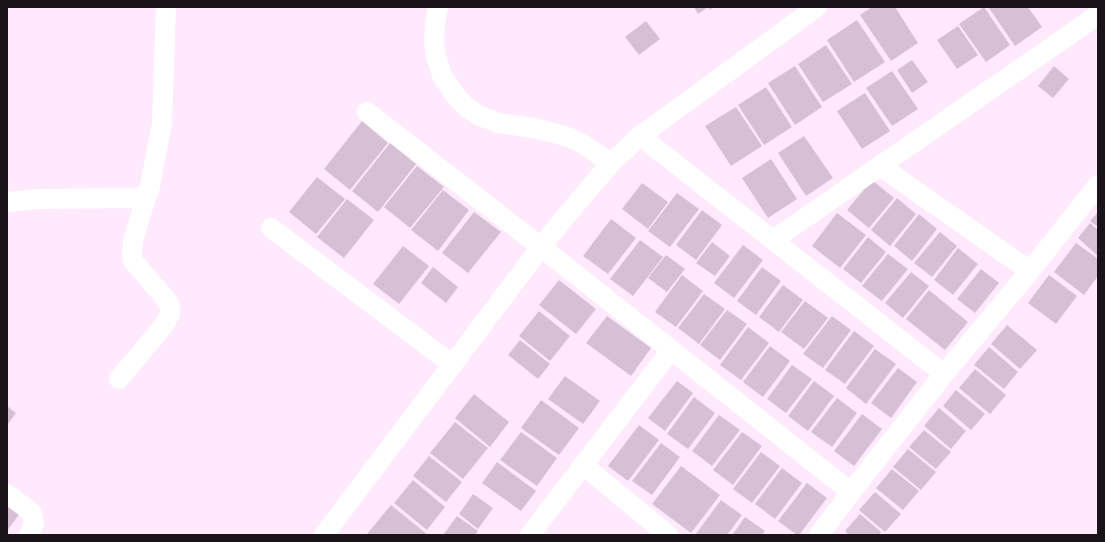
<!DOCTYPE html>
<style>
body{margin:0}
#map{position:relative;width:1105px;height:542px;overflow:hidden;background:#ffe9fc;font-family:Signika,sans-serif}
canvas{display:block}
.frame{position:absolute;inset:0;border:8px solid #1b131a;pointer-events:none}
</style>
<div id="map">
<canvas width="1105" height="542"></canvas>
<div class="frame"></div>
</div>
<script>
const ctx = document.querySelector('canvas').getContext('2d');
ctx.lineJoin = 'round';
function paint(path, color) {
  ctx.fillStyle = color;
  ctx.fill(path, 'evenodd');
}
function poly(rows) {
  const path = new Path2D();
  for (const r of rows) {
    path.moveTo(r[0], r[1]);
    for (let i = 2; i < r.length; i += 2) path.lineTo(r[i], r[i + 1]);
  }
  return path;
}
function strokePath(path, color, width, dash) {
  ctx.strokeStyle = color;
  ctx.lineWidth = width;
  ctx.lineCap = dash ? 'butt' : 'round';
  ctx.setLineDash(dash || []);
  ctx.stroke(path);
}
const building = poly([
 [694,7,713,7,710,10,708,7,698,14],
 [872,7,895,7,918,43,891,61,860,15],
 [984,7,1010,45,986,62,959,24],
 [990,7,1028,7,1042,27,1015,46,989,8],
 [857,20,885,62,854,82,827,40],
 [646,21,660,39,639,55,625,37],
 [958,26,978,55,957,69,937,40],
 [826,45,852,84,823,102,798,64],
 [912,60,928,82,912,93,897,70],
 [795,66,822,107,795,125,768,83],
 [1054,66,1069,79,1053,98,1038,86],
 [892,71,918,109,892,126,866,88],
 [766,87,792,127,764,145,738,105],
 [865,93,890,131,862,149,837,111],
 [736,107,762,146,731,166,705,126],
 [362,121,388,143,350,190,324,169],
 [804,136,833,178,806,196,778,153],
 [390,143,416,164,378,212,352,191],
 [771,159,797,199,768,218,742,178],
 [417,166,444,187,410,228,384,207],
 [317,177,345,199,316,234,289,212],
 [872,180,894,198,869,228,847,210],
 [642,183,668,202,648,229,622,209],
 [443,190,469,210,438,251,411,230],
 [677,193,699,209,670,247,648,231],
 [897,198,916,214,890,246,871,230],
 [347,199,374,220,344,258,317,237],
 [702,210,722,225,696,260,676,245],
 [474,212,501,232,468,273,442,253],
 [1098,212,1098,227,1090,221],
 [837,213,866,235,840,268,812,246],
 [919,214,937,229,912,261,894,246],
 [611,219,636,238,608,274,583,256],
 [1090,223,1098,230,1098,256,1078,238],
 [940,232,957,246,932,277,914,263],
 [868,237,886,252,861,283,843,269],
 [640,240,663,257,633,296,610,279],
 [712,242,730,256,715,276,696,263],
 [1076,243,1098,259,1098,276,1084,295,1054,272],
 [743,245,763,260,734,298,714,283],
 [403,246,429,266,399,304,373,284],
 [958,248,978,264,953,295,934,280],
 [888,254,908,269,882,301,862,286],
 [666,255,685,269,667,292,648,278],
 [433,267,458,287,446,303,421,283],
 [762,267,781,281,756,315,737,301],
 [981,269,999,283,975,313,957,299],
 [911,272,929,286,903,318,885,303],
 [682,275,703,291,676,327,655,312],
 [1049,275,1077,296,1056,324,1028,303],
 [559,280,596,309,576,334,539,305],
 [783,285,803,300,779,332,759,317],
 [929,290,968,322,945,350,906,319],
 [704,294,725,309,699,344,678,328],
 [805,301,828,318,804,349,781,332],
 [727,310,747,324,720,360,700,345],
 [539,311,570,336,550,361,519,336],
 [607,316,651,348,631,376,586,343],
 [832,316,851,330,823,368,803,354],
 [1007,325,1037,350,1020,369,991,344],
 [748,327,769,343,741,380,720,365],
 [854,331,874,346,845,384,825,370],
 [520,340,550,364,538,379,508,355],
 [770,346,790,361,763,397,743,382],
 [989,347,1018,372,1004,389,974,365],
 [875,349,896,364,866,404,846,388],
 [792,365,812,379,786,413,767,399],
 [898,368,917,382,891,418,871,403],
 [975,369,1006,395,990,414,959,388],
 [565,376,600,401,583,424,548,399],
 [677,381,693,393,665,431,648,418],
 [814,381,834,396,808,431,788,416],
 [956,390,985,414,971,430,943,406],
 [474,394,509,422,490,447,455,418],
 [694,397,715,413,688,449,667,434],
 [837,398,857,413,832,447,811,432],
 [541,400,579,428,559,455,521,428],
 [7,406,16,413,7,425],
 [939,408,966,431,951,449,924,426],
 [862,414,882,429,854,466,834,451],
 [719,415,740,430,712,466,692,451],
 [455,422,488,448,463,479,430,453],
 [639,425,659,440,628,481,608,466],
 [924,430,951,452,936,469,909,447],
 [521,432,557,458,537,486,500,460],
 [742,432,762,446,733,485,713,470],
 [661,443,680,457,652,495,632,481],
 [908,449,936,472,921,490,893,467],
 [761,452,780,466,752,503,733,489],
 [429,456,462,482,446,502,413,476],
 [497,462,536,491,521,511,482,483],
 [681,466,720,495,691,533,652,504],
 [782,468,802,483,775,519,755,504],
 [892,469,919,491,903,510,876,488],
 [413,480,445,507,427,530,394,503],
 [807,483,827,498,799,535,797,535,778,521],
 [875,492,901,514,885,532,859,510],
 [473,494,493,508,478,529,459,514],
 [721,500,742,515,727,535,695,535],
 [7,502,21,512,7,531],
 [391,505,428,535,368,535,367,534],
 [860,514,881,532,879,535,849,535,845,531],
 [457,516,478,531,475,535,443,535],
 [745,517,765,531,762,535,732,535]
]);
const minor = poly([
 [438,7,435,23,434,42,436,57,442,76,458,99,468,108,478,115,498,123,534,128,554,133,568,137,581,143,611,163],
 [367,112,541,247,851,492],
 [640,136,944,374],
 [880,166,1030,271],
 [7,202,40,199,133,198,142,197,149,191,162,123,166,7],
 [271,228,453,365],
 [773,240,1098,15],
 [119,379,164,325,170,314,170,309,169,304,165,298,133,261,132,255,133,241,147,194],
 [583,465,668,535],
 [7,494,29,510,32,513,34,524,29,535],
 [324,535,541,247,565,217,611,163,640,136,817,7],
 [530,535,671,350],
 [819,535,851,492,944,374,1030,271,1098,185]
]);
paint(building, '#d6c0d3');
strokePath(minor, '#fff', 20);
</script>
